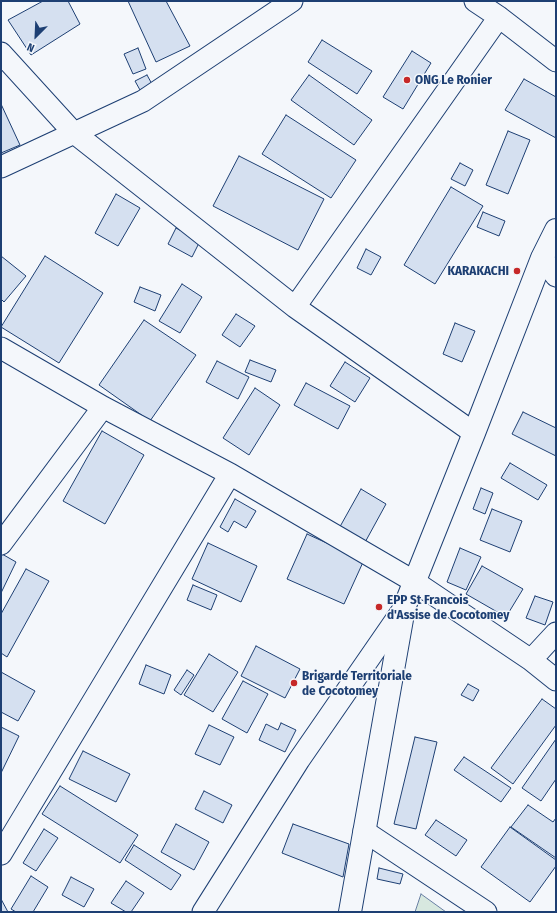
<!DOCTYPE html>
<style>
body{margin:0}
#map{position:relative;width:557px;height:913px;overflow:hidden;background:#f4f7fb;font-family:"Fira Sans Condensed",sans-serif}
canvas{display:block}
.frame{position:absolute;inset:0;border:2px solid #1d3f73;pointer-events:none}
.north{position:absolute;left:16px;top:16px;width:40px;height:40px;-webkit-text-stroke:3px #f4f7fb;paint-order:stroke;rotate:204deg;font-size:11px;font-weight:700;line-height:16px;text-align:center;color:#1d3f73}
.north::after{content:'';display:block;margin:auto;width:14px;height:18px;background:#1d3f73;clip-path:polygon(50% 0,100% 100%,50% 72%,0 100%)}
</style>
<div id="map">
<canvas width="557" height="913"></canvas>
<div class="frame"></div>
<div class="north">N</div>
</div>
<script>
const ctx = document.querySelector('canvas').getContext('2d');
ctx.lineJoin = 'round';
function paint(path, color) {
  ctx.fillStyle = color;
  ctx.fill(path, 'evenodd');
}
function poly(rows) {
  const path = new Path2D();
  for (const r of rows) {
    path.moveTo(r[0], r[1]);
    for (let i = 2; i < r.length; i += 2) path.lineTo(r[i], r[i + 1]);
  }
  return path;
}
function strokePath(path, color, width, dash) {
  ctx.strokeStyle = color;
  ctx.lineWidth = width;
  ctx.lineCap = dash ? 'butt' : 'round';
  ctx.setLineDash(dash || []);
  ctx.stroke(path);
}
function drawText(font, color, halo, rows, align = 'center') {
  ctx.font = font + ' "Fira Sans Condensed",sans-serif';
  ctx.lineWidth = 3;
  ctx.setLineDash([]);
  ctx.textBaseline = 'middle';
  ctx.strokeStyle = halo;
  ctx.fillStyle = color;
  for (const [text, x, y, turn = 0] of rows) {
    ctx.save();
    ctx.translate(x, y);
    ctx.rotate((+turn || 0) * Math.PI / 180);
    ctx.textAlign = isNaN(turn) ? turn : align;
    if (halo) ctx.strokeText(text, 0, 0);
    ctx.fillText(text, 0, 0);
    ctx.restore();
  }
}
const green = poly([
 [421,894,446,912,415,912,421,894]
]);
const building = poly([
 [43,1,68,1,80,24,31,55,8,20,43,1],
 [128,1,166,1,190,46,156,62,128,1],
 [322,40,372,71,357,94,308,62,322,40],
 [138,48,146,69,133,74,124,54,138,48],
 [412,51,431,63,403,109,383,97,412,51],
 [147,75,152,84,140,90,135,81,147,75],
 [309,75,372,120,354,145,291,100,309,75],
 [524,79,556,97,556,138,505,110,524,79],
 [1,104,20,145,1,153,1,104],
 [286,115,356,160,331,198,262,154,286,115],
 [508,131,530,140,508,194,486,185,508,131],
 [239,156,324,199,298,250,213,206,239,156],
 [460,163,473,170,465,186,451,179,460,163],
 [451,187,483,206,435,284,404,265,451,187],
 [116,194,140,208,118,246,95,233,116,194],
 [483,212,505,221,499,236,477,227,483,212],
 [176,228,200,241,192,257,168,244,176,228],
 [366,249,381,257,371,275,357,268,366,249],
 [1,256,26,276,4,302,1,299,1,256],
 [45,256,103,293,59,363,1,327,45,256],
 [182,284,202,297,180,333,159,321,182,284],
 [140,287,161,295,155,311,134,302,140,287],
 [236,314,255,326,240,347,222,335,236,314],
 [144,320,196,355,150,421,99,385,144,320],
 [455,323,475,331,462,362,443,354,455,323],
 [250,360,276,370,271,382,245,372,250,360],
 [217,361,249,377,238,399,206,382,217,361],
 [345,362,370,378,355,402,330,386,345,362],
 [306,383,350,406,338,429,294,405,306,383],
 [255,388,280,405,249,455,223,438,255,388],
 [523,412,556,428,556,456,512,434,523,412],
 [102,431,144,455,105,524,63,501,102,431],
 [510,463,547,485,538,500,501,478,510,463],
 [481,488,493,493,485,514,473,509,481,488],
 [361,489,386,504,363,546,337,532,361,489],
 [235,499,256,511,246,528,234,521,228,532,220,527,235,499],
 [492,509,522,521,510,552,480,540,492,509],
 [307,534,364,560,344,604,287,579,307,534],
 [208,543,257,566,241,602,192,579,208,543],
 [460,548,481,557,466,590,447,582,460,548],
 [2,554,16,562,1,593,1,556,2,554],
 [482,566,523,589,506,617,466,594,482,566],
 [26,569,49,581,7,657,1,653,1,614,26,569],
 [193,585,217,595,211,610,187,600,193,585],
 [535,596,553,602,545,625,526,618,535,596],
 [256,646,300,669,285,698,241,676,256,646],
 [209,654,238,672,213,712,184,695,209,654],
 [146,665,171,675,164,694,139,684,146,665],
 [187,670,194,675,181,695,174,690,187,670],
 [1,672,35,691,18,721,1,712,1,672],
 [243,681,268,694,247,733,222,719,243,681],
 [468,684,479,690,473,701,461,695,468,684],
 [542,699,556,709,556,725,513,784,491,768,542,699],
 [281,723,296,730,285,752,259,740,266,724,278,730,281,723],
 [209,725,234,737,220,765,195,754,209,725],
 [1,727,19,736,1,773,1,727],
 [415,737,437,742,416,829,394,824,415,737],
 [556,739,556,779,541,801,522,788,556,739],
 [83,751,130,774,116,802,69,779,83,751],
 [464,757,511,788,501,802,454,770,464,757],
 [60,786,138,835,120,863,42,814,60,786],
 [204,791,232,805,223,823,195,809,204,791],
 [528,805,553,822,556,818,556,858,511,827,528,805],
 [436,820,467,840,456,856,425,835,436,820],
 [176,824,209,842,194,870,161,852,176,824],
 [293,824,349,844,343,877,282,853,293,824],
 [510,827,556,860,556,866,530,902,481,867,510,827],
 [44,829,58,838,36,871,23,863,44,829],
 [134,845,181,875,171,890,125,860,134,845],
 [379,868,403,874,400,884,377,879,379,868],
 [31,876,48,887,33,912,16,912,11,909,31,876],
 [71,877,94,889,84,907,62,895,71,877],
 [126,881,144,893,131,912,126,912,111,903,126,881],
 [1,899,8,912,1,912,1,899]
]);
const street = poly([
 [499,17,556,61],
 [1,53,73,132,295,307,474,433],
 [1,167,143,101,292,1],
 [542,258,556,276],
 [295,307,499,17,475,1],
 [1,348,103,407,230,474,415,582,531,660,556,680],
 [1,544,103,407],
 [531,660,556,633],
 [364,831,486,912],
 [1,854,230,474],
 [203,912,299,760,404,608]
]);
const secondary = poly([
 [350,912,404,608,474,433,542,258,556,230]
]);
const markers = [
 [407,80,4,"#c62828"],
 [517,271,4,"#c62828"],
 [379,607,4,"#c62828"],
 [294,683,4,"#c62828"]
];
const poiNames = [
 ["ONG Le Ronier",415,80],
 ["KARAKACHI",509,271,"right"],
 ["EPP St Francois",387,600],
 ["d'Assise de Cocotomey",387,615],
 ["Brigarde Territoriale",302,676],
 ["de Cocotomey",302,691]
];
paint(green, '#d7e8df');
strokePath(green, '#687fa3', 1);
paint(building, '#d5e0f0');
strokePath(building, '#1d3f73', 1);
strokePath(street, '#1d3f73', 23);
strokePath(secondary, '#1d3f73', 24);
strokePath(street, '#f4f7fb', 21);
strokePath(secondary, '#f4f7fb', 22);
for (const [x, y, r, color] of markers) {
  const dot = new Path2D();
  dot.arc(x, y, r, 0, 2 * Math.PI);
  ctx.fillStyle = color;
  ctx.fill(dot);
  strokePath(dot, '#f4f7fb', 1.5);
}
drawText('bold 13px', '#1d3f73', '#f4f7fb', poiNames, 'left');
</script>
